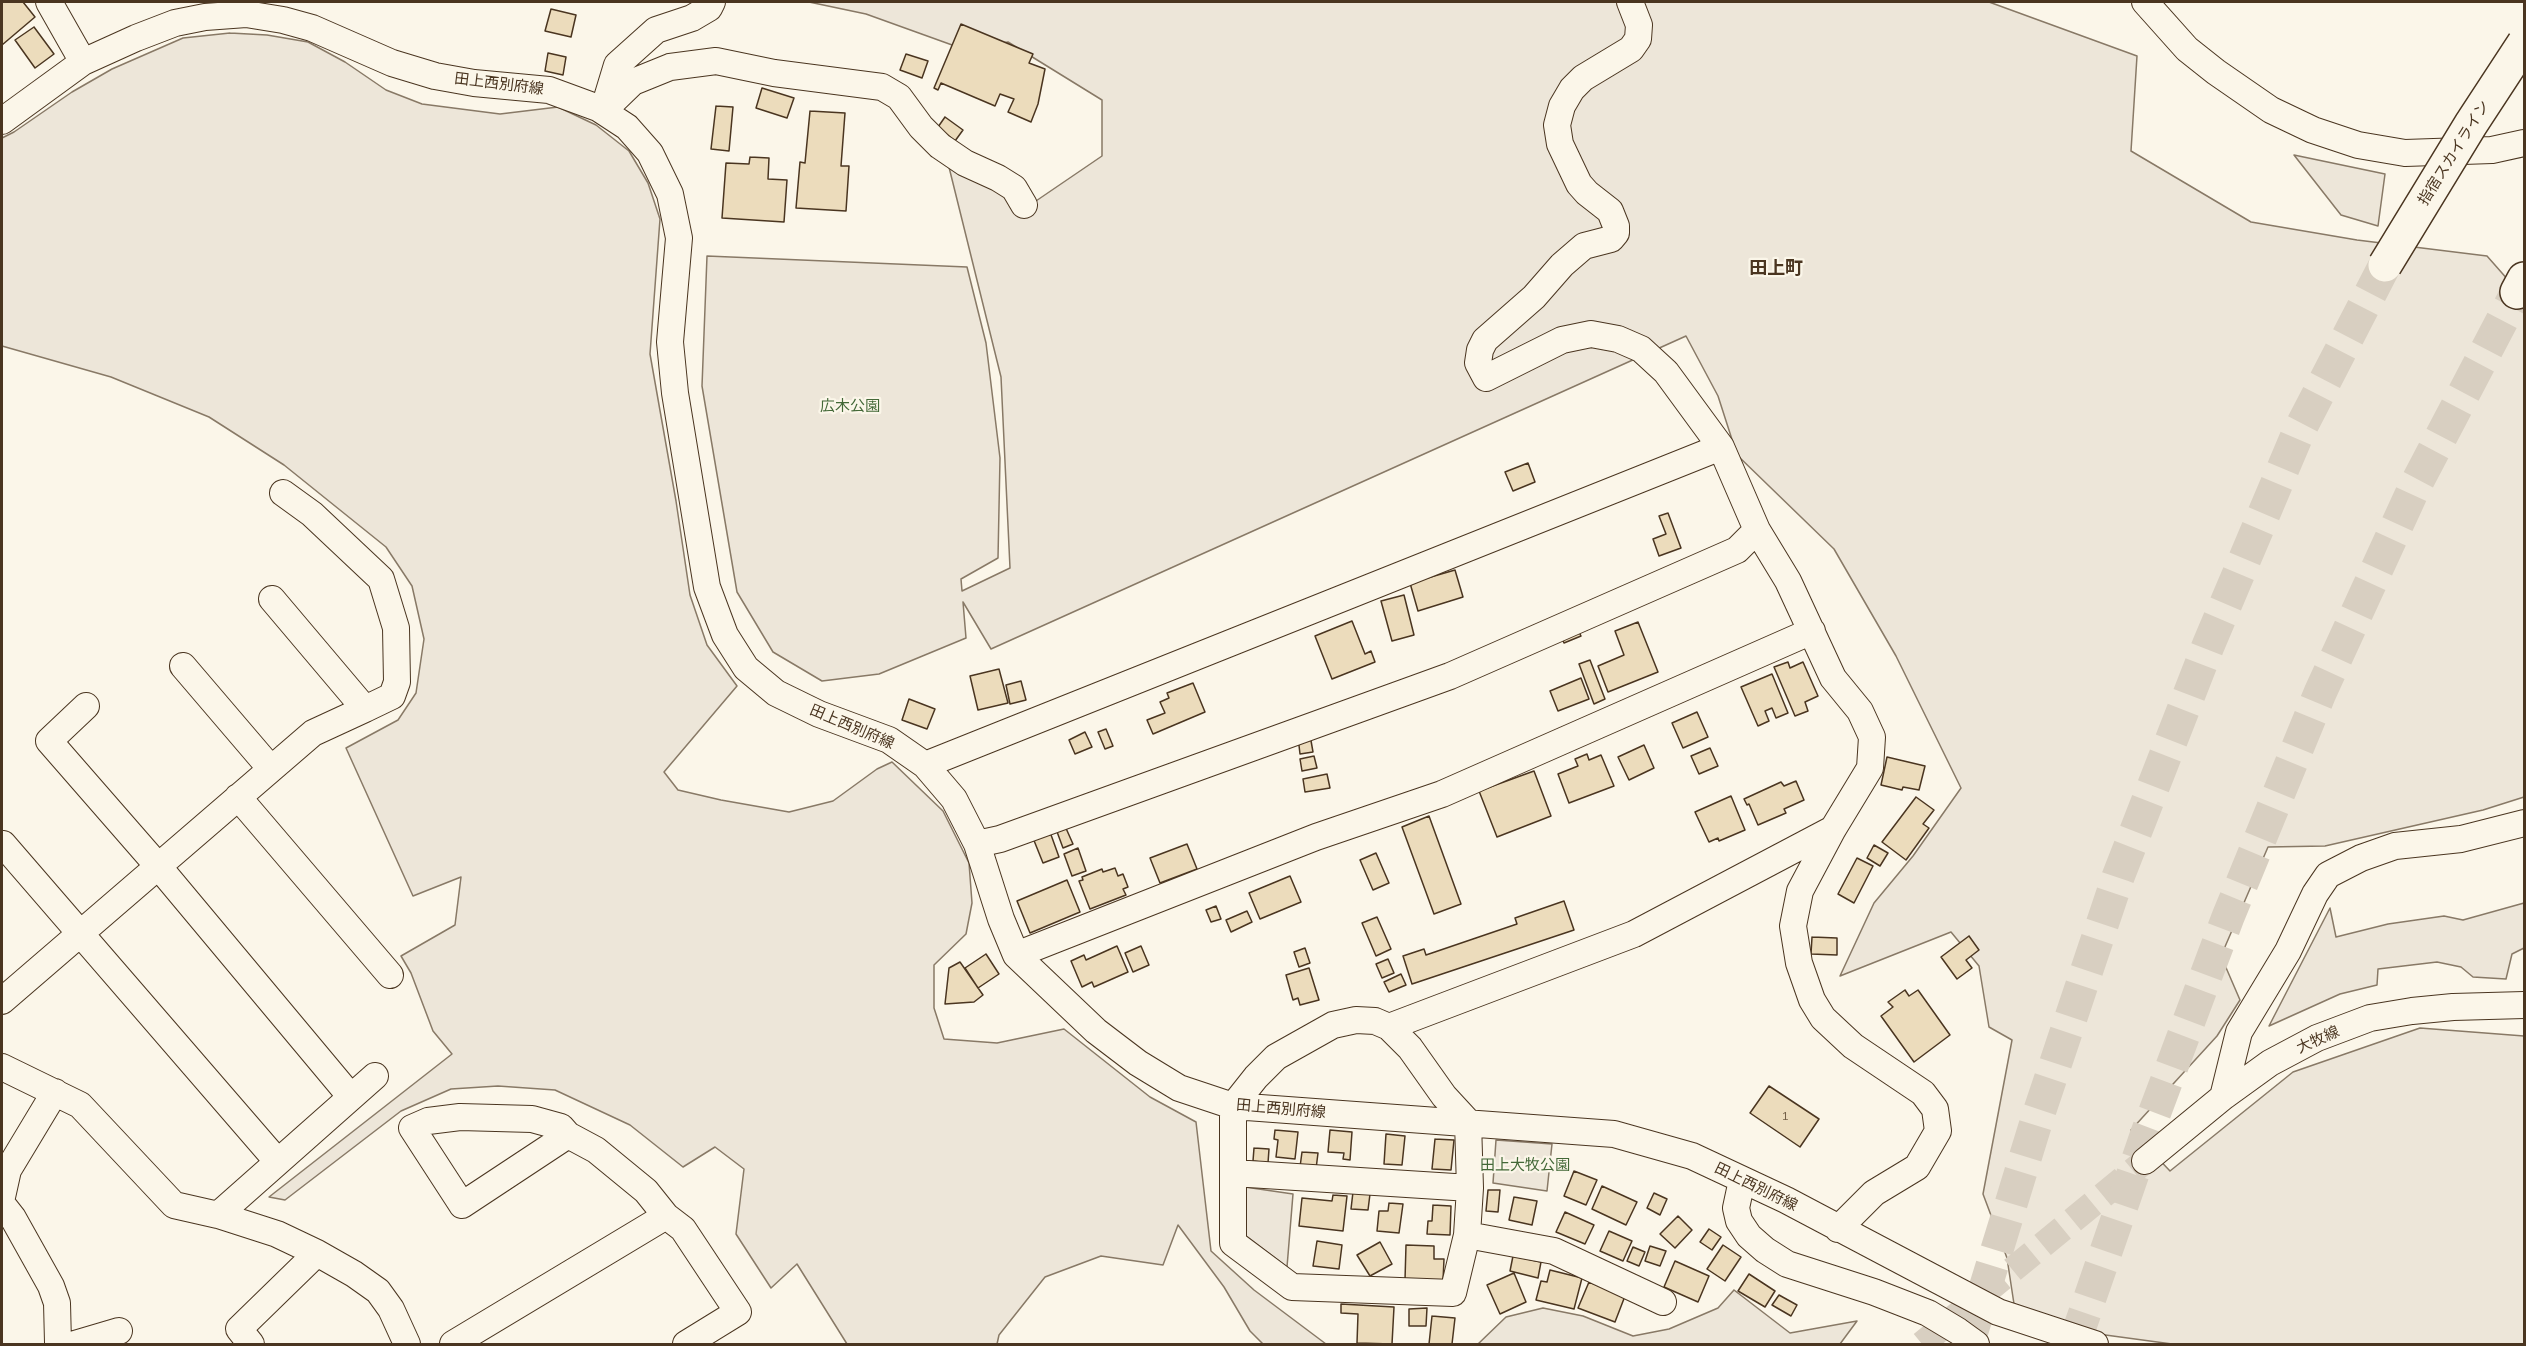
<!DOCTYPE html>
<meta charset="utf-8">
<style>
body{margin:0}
#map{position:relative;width:2526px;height:1346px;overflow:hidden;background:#fbf6e9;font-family:Mulish,sans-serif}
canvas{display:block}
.frame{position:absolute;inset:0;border:3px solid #4a3520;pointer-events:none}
</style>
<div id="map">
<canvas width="2526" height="1346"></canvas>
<div class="frame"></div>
</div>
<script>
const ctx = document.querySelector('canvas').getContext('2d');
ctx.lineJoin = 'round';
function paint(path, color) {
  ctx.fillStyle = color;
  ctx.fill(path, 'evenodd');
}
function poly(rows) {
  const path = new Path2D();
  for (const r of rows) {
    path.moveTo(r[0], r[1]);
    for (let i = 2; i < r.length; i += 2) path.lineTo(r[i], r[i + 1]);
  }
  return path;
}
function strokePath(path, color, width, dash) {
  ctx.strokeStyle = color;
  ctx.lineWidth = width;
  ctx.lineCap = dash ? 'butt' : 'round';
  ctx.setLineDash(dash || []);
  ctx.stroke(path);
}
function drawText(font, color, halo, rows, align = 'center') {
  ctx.font = font + ' Mulish,"Noto Sans JP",sans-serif';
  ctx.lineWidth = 4.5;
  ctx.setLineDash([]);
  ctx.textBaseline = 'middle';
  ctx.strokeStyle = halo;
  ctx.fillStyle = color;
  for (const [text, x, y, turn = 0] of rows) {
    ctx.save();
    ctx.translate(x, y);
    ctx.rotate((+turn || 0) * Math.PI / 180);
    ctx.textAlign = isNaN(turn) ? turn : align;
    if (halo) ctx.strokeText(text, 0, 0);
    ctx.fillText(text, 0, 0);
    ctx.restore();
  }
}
const green = poly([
 [809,2,1989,2,2137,56,2131,151,2251,222,2357,240,2487,256,2524,298,2524,797,2483,810,2325,846,2268,847,2221,956,2240,1000,2217,1036,2131,1130,2170,1171,2293,1072,2420,1028,2524,1036,2524,1344,2172,1344,2098,1334,2014,1304,2007,1258,1983,1194,2012,1040,1989,1027,1979,966,1951,932,1840,976,1874,903,1913,856,1961,788,1896,656,1834,549,1737,455,1718,396,1686,336,991,649,963,602,966,638,879,674,822,681,773,652,737,592,702,386,707,256,967,267,986,343,1000,458,998,558,961,579,962,591,1010,568,1001,377,945,151,1033,203,1102,156,1102,100,1008,42,966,50,866,14,809,2],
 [230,33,267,35,308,42,345,62,386,90,422,104,500,114,558,107,596,125,629,151,648,183,660,219,650,354,676,501,690,595,707,645,737,686,664,772,678,790,721,800,789,812,833,801,877,769,892,762,943,811,969,863,972,903,966,934,934,965,934,1008,944,1039,997,1043,1064,1029,1150,1097,1196,1122,1211,1251,1254,1290,1326,1344,1263,1344,1250,1331,1224,1287,1178,1225,1163,1265,1101,1256,1045,1277,999,1335,997,1344,847,1344,797,1264,771,1288,736,1234,744,1169,715,1147,683,1167,630,1125,555,1090,498,1086,451,1089,401,1111,285,1200,269,1197,452,1054,433,1031,411,973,401,956,455,925,461,877,413,896,346,748,398,720,416,693,424,639,412,586,386,547,284,465,209,417,111,377,2,346,2,138,14,132,72,92,112,69,183,38,230,33],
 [2294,155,2385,174,2378,226,2341,215,2294,155],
 [2524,903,2524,948,2512,954,2506,979,2473,977,2461,967,2437,962,2378,969,2377,985,2340,994,2269,1026,2330,908,2336,937,2388,924,2444,916,2463,920,2524,903],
 [1496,1140,1552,1144,1547,1191,1493,1183,1496,1140],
 [1245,1187,1293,1194,1287,1267,1245,1235,1245,1187],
 [1734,1290,1790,1333,1857,1321,1840,1344,1478,1344,1506,1317,1543,1308,1583,1316,1633,1336,1669,1329,1718,1308,1734,1290]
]);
const building = poly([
 [2,2,23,2,35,17,2,45,2,2],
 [551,9,576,15,571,37,545,31,551,9],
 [961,24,1033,54,1029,63,1045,69,1038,104,1031,122,1008,112,1014,99,1000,94,995,106,941,83,938,90,934,88,961,24],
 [34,27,54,54,35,68,15,40,34,27],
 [548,53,566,57,563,75,545,71,548,53],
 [906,54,928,61,922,78,900,70,906,54],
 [762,88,794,98,787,118,756,108,762,88],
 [716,106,733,107,729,151,711,149,716,106],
 [810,111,845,113,841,166,849,166,846,211,796,208,800,162,805,163,810,111],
 [945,117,963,130,955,141,938,127,945,117],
 [750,157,769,158,768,179,787,180,784,222,722,218,726,163,749,164,750,157],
 [1528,463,1535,482,1513,491,1505,472,1528,463],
 [1668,513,1681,548,1659,556,1653,539,1666,534,1659,516,1668,513],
 [1455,570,1463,597,1418,611,1410,583,1455,570],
 [1404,595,1414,635,1392,641,1381,601,1404,595],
 [1352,621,1365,654,1371,651,1375,662,1332,679,1315,636,1352,621],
 [1638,622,1658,672,1608,692,1598,666,1624,655,1615,631,1638,622],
 [1576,626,1581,636,1564,643,1560,633,1576,626],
 [1590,660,1605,699,1594,704,1579,664,1590,660],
 [1788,662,1790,668,1803,662,1818,696,1805,702,1808,711,1795,716,1774,667,1788,662],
 [999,669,1008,703,978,710,970,676,999,669],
 [1772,674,1788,713,1776,718,1772,708,1765,711,1769,721,1758,726,1741,687,1772,674],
 [1581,678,1589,699,1558,711,1550,691,1581,678],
 [1021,681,1026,700,1010,704,1006,685,1021,681],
 [1193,683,1205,712,1153,734,1147,720,1165,713,1160,702,1169,698,1167,693,1193,683],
 [909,699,935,709,927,729,902,720,909,699],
 [1697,712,1708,737,1683,748,1672,723,1697,712],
 [1106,729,1113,746,1105,749,1098,732,1106,729],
 [1085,732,1092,747,1075,754,1069,740,1085,732],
 [1310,735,1313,752,1300,754,1298,737,1310,735],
 [1644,745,1654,768,1629,780,1618,757,1644,745],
 [1710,748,1718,766,1699,774,1691,756,1710,748],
 [1587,754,1589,760,1601,755,1614,786,1569,803,1558,774,1578,766,1575,759,1587,754],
 [1314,756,1317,768,1302,771,1300,759,1314,756],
 [1887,757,1925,766,1919,790,1903,787,1902,790,1881,785,1887,757],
 [1534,771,1551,816,1497,837,1479,791,1534,771],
 [1327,774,1330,788,1305,792,1303,779,1327,774],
 [1796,781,1804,800,1784,809,1786,813,1758,825,1749,804,1747,805,1744,799,1781,782,1784,786,1796,781],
 [1731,796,1745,830,1719,841,1718,838,1709,842,1695,812,1731,796],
 [1916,797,1934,810,1923,824,1929,828,1906,860,1882,842,1916,797],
 [1429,816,1461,904,1434,914,1402,827,1429,816],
 [1065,826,1073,844,1063,848,1056,829,1065,826],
 [1050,832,1059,857,1043,863,1033,838,1050,832],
 [1187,844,1197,869,1160,883,1150,858,1187,844],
 [1874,845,1888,853,1880,866,1867,858,1874,845],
 [1078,848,1086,871,1072,876,1064,854,1078,848],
 [1376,853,1389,883,1373,890,1360,860,1376,853],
 [1857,858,1873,866,1854,903,1838,894,1857,858],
 [1115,868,1118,876,1123,874,1128,887,1123,889,1126,895,1090,909,1079,881,1083,880,1082,877,1102,869,1103,872,1115,868],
 [1290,876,1301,902,1260,919,1249,893,1290,876],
 [1067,880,1080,912,1030,933,1017,901,1067,880],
 [1564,901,1574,930,1412,984,1403,956,1424,949,1426,955,1517,924,1515,918,1564,901],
 [1216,906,1221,919,1211,922,1206,910,1216,906],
 [1247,911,1252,922,1231,932,1226,920,1247,911],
 [1377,917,1391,949,1376,956,1362,923,1377,917],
 [1969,936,1979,950,1966,960,1972,968,1957,979,1941,957,1969,936],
 [1812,937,1837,938,1837,955,1811,954,1812,937],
 [1117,946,1128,972,1094,987,1092,982,1082,987,1071,961,1084,955,1086,960,1117,946],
 [1141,946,1149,965,1133,972,1125,953,1141,946],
 [1305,948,1310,963,1299,967,1294,952,1305,948],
 [986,954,999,974,978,988,965,968,986,954],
 [1388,959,1394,973,1382,978,1376,964,1388,959],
 [960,962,983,995,974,1002,945,1004,949,968,960,962],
 [1309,968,1319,1000,1300,1005,1298,998,1293,1000,1286,975,1309,968],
 [1401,974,1406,985,1389,992,1384,982,1401,974],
 [1905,990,1909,996,1918,990,1950,1035,1914,1062,1881,1016,1893,1007,1888,1002,1905,990],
 [1769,1086,1819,1119,1800,1147,1750,1113,1769,1086],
 [1275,1130,1298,1132,1295,1159,1276,1157,1278,1140,1274,1139,1275,1130],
 [1330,1130,1352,1132,1350,1160,1343,1159,1344,1153,1328,1152,1330,1130],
 [1386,1134,1405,1136,1402,1165,1384,1164,1386,1134],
 [1435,1139,1454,1140,1451,1170,1432,1169,1435,1139],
 [1254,1148,1269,1149,1268,1163,1253,1161,1254,1148],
 [1302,1152,1318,1153,1316,1169,1300,1167,1302,1152],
 [1574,1171,1597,1180,1586,1205,1564,1196,1574,1171],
 [1602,1186,1637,1202,1626,1225,1592,1209,1602,1186],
 [1488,1190,1500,1190,1498,1212,1486,1211,1488,1190],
 [1353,1192,1370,1194,1368,1210,1351,1209,1353,1192],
 [1654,1193,1667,1199,1660,1215,1647,1208,1654,1193],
 [1333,1195,1347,1196,1343,1231,1299,1226,1302,1198,1332,1201,1333,1195],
 [1514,1197,1537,1201,1532,1225,1509,1220,1514,1197],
 [1389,1203,1403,1204,1399,1233,1377,1231,1379,1211,1388,1211,1389,1203],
 [1433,1205,1451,1206,1450,1235,1427,1234,1428,1221,1432,1221,1433,1205],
 [1565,1212,1594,1225,1585,1244,1556,1232,1565,1212],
 [1678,1216,1692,1230,1675,1248,1660,1234,1678,1216],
 [1709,1229,1721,1237,1712,1250,1700,1242,1709,1229],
 [1609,1231,1632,1241,1623,1261,1600,1251,1609,1231],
 [1317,1241,1342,1245,1339,1269,1313,1266,1317,1241],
 [1380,1242,1392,1264,1370,1276,1357,1255,1380,1242],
 [1406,1245,1434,1246,1434,1259,1444,1259,1443,1281,1405,1280,1406,1245],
 [1723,1245,1741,1257,1725,1281,1707,1269,1723,1245],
 [1650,1246,1666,1251,1660,1266,1645,1261,1650,1246],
 [1633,1247,1645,1252,1639,1266,1627,1261,1633,1247],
 [1513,1256,1541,1262,1538,1278,1510,1271,1513,1256],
 [1675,1261,1709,1276,1698,1302,1664,1287,1675,1261],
 [1550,1270,1582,1278,1574,1309,1536,1300,1541,1281,1547,1282,1550,1270],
 [1514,1273,1526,1302,1500,1314,1487,1285,1514,1273],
 [1749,1274,1775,1291,1765,1307,1738,1291,1749,1274],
 [1589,1282,1625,1296,1615,1322,1578,1308,1589,1282],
 [1779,1295,1797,1305,1791,1316,1772,1305,1779,1295],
 [1341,1304,1394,1307,1392,1344,1357,1343,1358,1314,1341,1313,1341,1304],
 [1427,1308,1426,1326,1409,1326,1409,1309,1427,1308],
 [1432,1316,1455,1318,1452,1344,1429,1344,1432,1316]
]);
const minorTunnel = poly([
 [1922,1344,2145,1161]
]);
const highwayTunnel = poly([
 [1968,1344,2038,1116,2118,877,2208,646,2298,433,2385,265],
 [2074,1344,2147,1133,2228,917,2320,693,2414,488,2517,292]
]);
const minor = poly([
 [49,2,83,62],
 [1630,2,1639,25,1638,39,1631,49,1583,78,1572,89,1562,106,1557,125,1560,144,1579,184,1587,193,1610,211,1616,226,1616,233,1611,239,1584,246,1562,265,1534,297,1485,340,1480,350,1478,363,1486,378,1562,340,1591,334,1618,339,1641,349,1666,372,1721,447,1757,530],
 [2145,2,2187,49,2216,72,2271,110,2313,130,2358,145,2405,153,2492,150,2524,143],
 [604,108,617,65,656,30,692,18,709,8,712,2],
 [603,111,633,82,670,67,716,61,774,73,882,87,899,97,921,127,940,146,965,163,998,178,1014,188,1024,205],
 [2,121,83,62,136,38,175,23,205,17,246,14,283,20,312,28,392,63,435,76,474,83,549,90,598,108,627,127,650,153,670,194,679,238,670,342,675,393,707,587,725,635,746,668,776,693,819,714,889,740,925,765,954,799,977,844,1001,919,1016,955,1096,1031,1138,1063,1179,1088,1233,1106,1614,1134,1692,1156,1786,1200,1998,1312,2095,1344],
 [283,493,312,514,381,579,396,628,397,682,392,696,365,709],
 [183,666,271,769],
 [86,706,49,741,158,866,351,1097],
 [925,765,1721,447],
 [238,797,390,975],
 [3,844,278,1162],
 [977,844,1000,839,1450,676,1737,550,1757,530,1788,581,1833,678,1860,711,1872,737,1870,768,1833,829,1800,891,1793,926,1799,963,1812,1000,1823,1018,1853,1046,1923,1093,1935,1109,1938,1131,1917,1167,1874,1193,1838,1229],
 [1016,955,1316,837,1442,794,1812,631],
 [2,1001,313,733,365,709,272,599],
 [1389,1027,1634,934,1833,829],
 [2,1067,80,1105,174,1205,218,1215,277,1234,317,1253,354,1274,378,1291,391,1309,407,1344],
 [2223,1097,2239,1032,2288,951,2315,894,2328,875,2361,858,2395,846,2461,839,2524,823],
 [568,1135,462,1205,412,1128,428,1121,460,1117,532,1119,561,1127,568,1135,596,1150,646,1191,666,1216],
 [2145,1161,2223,1097,2270,1063,2317,1038,2370,1018,2412,1011,2453,1007,2524,1005],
 [1233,1173,1470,1188],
 [1742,1180,1736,1208,1739,1221,1749,1236,1765,1250,1787,1264,1874,1292,1928,1313,1958,1331,1976,1344],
 [2,1197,8,1170,55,1092],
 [2,1204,13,1218,51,1286,57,1303,58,1343,61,1344],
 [218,1215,375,1076],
 [1467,1235,1453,1293,1292,1287,1233,1243,1233,1106,1256,1077,1276,1057,1333,1025,1356,1020,1375,1021,1389,1027,1410,1048,1444,1096,1468,1122,1470,1188,1467,1235,1554,1251,1663,1302],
 [75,1344,119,1331],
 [251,1344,239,1329,317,1253],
 [453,1344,666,1216,683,1229,738,1312,686,1344]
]);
const highway = poly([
 [2517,292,2524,279]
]);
const highwayBridge = poly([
 [2385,265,2471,124,2524,43]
]);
const numberNames = [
 ["1",1785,1116]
];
const streetNames = [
 ["田上西別府線",499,84,7],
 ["指宿スカイライン",2454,153,-58],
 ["田上西別府線",852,727,23],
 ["大牧線",2318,1040,-24],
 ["田上西別府線",1281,1109,5],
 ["田上西別府線",1756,1187,26]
];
const parkNames = [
 ["広木公園",850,406],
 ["田上大牧公園",1525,1165]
];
const quarterNames = [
 ["田上町",1776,269]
];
paint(green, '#ede6d9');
strokePath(green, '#887966', 1.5);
paint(building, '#ecdcbc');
strokePath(building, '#4a3520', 1.5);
strokePath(minorTunnel, '#d8cfc1', 26, [26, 13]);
strokePath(highwayTunnel, '#d8cfc1', 33, [33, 16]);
strokePath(minor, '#4a3520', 28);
strokePath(highway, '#4a3520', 36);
strokePath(minor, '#fbf6e9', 26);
strokePath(highway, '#fbf6e9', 33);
strokePath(highwayBridge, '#4a3520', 36, []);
strokePath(highwayBridge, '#fbf6e9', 33);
drawText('12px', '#725f47', null, numberNames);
drawText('15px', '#4a3520', '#fbf6e9', streetNames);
drawText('15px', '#436837', '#fbf6e9', parkNames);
drawText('bold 18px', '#4a3520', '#fbf6e9', quarterNames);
</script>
